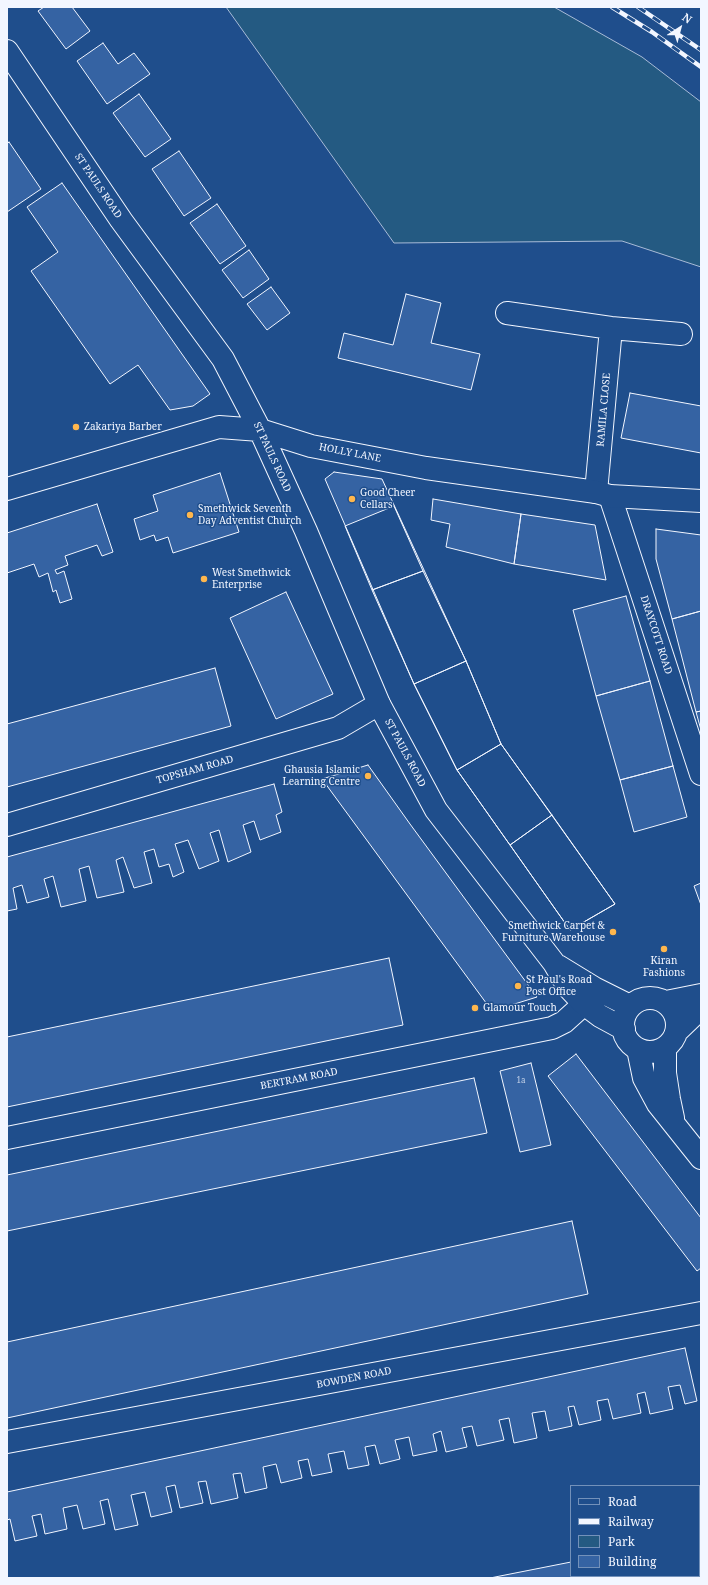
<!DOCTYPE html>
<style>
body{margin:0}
#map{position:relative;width:708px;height:1585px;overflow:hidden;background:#1f4e8c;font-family:"Noto Serif",serif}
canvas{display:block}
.frame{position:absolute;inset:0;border:8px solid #f2f6ff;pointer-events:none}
.legend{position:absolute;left:570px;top:1485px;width:130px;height:92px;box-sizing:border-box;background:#1f4e8c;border:1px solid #7391ba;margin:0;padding:5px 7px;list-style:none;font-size:12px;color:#f2f6ff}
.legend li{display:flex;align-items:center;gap:8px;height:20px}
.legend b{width:20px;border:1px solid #7391ba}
.north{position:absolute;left:660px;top:8px;width:40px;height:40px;-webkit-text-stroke:3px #1f4e8c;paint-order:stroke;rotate:36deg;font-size:11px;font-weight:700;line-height:16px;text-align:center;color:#f2f6ff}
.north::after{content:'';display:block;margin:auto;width:14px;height:18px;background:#f2f6ff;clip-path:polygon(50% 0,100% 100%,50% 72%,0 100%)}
</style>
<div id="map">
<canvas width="708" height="1585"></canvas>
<div class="frame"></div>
<ul class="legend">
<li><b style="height:5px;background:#1f4e8c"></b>Road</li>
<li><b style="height:5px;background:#f2f6ff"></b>Railway</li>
<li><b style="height:11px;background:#245a82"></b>Park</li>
<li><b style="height:11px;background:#3563a3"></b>Building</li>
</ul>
<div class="north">N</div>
</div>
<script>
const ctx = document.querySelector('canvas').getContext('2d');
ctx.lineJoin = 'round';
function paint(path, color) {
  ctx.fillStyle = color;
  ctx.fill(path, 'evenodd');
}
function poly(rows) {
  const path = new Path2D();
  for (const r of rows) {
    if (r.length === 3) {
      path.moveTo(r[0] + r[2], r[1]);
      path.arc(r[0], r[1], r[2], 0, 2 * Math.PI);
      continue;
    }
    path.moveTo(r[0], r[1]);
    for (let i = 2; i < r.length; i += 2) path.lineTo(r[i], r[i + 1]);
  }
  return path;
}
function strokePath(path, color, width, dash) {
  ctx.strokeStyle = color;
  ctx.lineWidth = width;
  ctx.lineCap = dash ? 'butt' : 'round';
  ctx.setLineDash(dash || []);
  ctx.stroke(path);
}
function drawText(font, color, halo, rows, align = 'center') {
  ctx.font = font + ' "Noto Serif",serif';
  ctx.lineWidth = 3;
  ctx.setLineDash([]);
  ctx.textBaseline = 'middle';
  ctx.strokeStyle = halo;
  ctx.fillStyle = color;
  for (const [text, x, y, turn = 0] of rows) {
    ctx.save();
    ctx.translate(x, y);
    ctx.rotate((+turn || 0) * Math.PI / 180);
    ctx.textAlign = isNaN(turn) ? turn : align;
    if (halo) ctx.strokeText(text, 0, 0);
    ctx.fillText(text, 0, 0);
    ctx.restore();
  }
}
const green = poly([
 [226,7,554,7,642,57,701,102,701,267,622,241,394,243,226,7]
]);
const building = poly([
 [44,7,72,7,90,31,66,49,38,11,44,7],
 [103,43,118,64,134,53,150,74,107,104,77,61,103,43],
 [139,94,171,139,145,157,113,113,139,94],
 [9,142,41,189,7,212,7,144,9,142],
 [179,151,211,198,184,216,152,169,179,151],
 [62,183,210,394,193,406,170,410,138,365,110,384,31,271,58,252,27,207,62,183],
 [217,204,246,246,220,264,190,223,217,204],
 [249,250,269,279,243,298,222,270,249,250],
 [271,287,290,313,267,330,247,304,271,287],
 [406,294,441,303,431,343,480,354,471,390,338,358,344,333,393,345,406,294],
 [630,393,701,406,701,453,621,438,630,393],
 [334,472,382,479,466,661,501,744,615,904,570,930,457,770,414,684,325,479,334,472],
 [220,473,239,532,173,553,168,537,156,541,154,535,140,540,134,519,158,511,153,495,220,473],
 [433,499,521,514,514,564,446,547,450,524,431,520,433,499],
 [97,504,113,552,102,556,97,545,65,556,68,565,55,570,57,574,64,571,72,599,60,603,56,590,53,592,48,573,39,577,34,564,7,573,7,533,97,504],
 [394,506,423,571,372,590,345,526,394,506],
 [521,514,595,525,606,580,514,564,521,514],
 [656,529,701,535,701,611,672,619,656,559,656,529],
 [423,571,466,661,414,684,372,590,423,571],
 [286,592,333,694,276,719,230,618,286,592],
 [626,596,650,681,596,696,573,610,626,596],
 [701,611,701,711,696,712,672,619,701,611],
 [466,661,501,744,457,770,414,684,466,661],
 [215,668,231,726,7,787,7,724,215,668],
 [650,681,673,766,620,780,596,696,650,681],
 [701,711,701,730,696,712,701,711],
 [501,744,552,815,510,845,457,770,501,744],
 [368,765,410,824,537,997,492,1011,322,779,368,765],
 [673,766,687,817,634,832,620,780,673,766],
 [274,784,282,812,276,815,281,832,260,840,254,821,243,825,251,852,228,862,219,830,210,833,219,861,199,869,188,840,175,844,184,872,173,877,169,864,159,867,154,849,144,852,152,883,134,888,123,857,116,860,124,892,97,898,89,866,79,869,86,901,61,907,53,876,44,879,49,897,27,903,22,885,13,888,17,909,7,911,7,857,274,784],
 [552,815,615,904,570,930,510,845,552,815],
 [701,883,701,905,694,886,701,883],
 [389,958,403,1025,7,1107,7,1037,389,958],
 [576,1054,701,1218,701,1268,697,1271,548,1076,576,1054],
 [531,1063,551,1145,520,1152,500,1071,531,1063],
 [474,1078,487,1133,7,1231,7,1175,474,1078],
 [572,1221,588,1294,7,1418,7,1342,572,1221],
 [685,1348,697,1401,685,1404,680,1385,668,1387,673,1409,650,1414,645,1392,637,1394,641,1413,613,1419,608,1399,597,1401,601,1420,579,1425,574,1406,568,1407,572,1426,549,1431,545,1411,532,1413,537,1438,514,1443,509,1418,499,1420,504,1440,477,1446,472,1426,462,1428,467,1447,446,1452,441,1431,433,1434,437,1451,413,1456,409,1437,395,1440,400,1459,380,1464,375,1445,365,1447,369,1465,348,1469,344,1451,328,1454,332,1472,312,1476,308,1459,298,1461,302,1478,281,1483,276,1464,263,1467,267,1488,245,1493,241,1473,233,1474,238,1498,211,1504,206,1481,198,1482,203,1503,180,1508,175,1485,166,1487,172,1512,151,1517,145,1492,131,1495,138,1525,115,1530,108,1499,100,1501,105,1524,83,1529,77,1505,63,1508,67,1529,45,1534,41,1514,32,1516,37,1536,15,1541,10,1519,7,1520,7,1492,685,1348],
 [699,1536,701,1536,701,1578,490,1578,571,1562,571,1576,699,1576,699,1536]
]);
const street = poly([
 [507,313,611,328,681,334],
 [596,492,611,328],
 [610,496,701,774],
 [7,825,338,728,379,704],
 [7,1138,552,1028,564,1022,584,1004],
 [7,1442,701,1313]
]);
const secondary = poly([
 [7,51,121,220,223,359,260,430,306,531,379,704,436,810,554,963,568,987,584,1004,600,1016,624,1029],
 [7,489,219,427,260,430,311,446,426,468,596,492,610,496,701,501],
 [558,966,594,988,630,1006],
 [650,1025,27],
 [666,1002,701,995],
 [677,1031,701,1008],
 [665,1048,665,1073,669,1099,673,1118],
 [638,1049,644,1078,658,1104,701,1158]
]);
const rail = poly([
 [612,7,652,32,701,67],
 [638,7,701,50]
]);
const markers = [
 [76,427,4,"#ffb74d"],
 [352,499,4,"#ffb74d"],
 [190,515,4,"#ffb74d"],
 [204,579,4,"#ffb74d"],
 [368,776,4,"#ffb74d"],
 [613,932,4,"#ffb74d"],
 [664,949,4,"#ffb74d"],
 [518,986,4,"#ffb74d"],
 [475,1008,4,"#ffb74d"]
];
const numberNames = [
 ["1a",521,1081]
];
const streetNames = [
 ["ST PAULS ROAD",98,186,56],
 ["RAMILA CLOSE",604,410,-85],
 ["HOLLY LANE",350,453,11],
 ["ST PAULS ROAD",272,457,65],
 ["DRAYCOTT ROAD",656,635,72],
 ["ST PAULS ROAD",405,753,62],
 ["TOPSHAM ROAD",195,770,-16],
 ["BERTRAM ROAD",299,1079,-11],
 ["BOWDEN ROAD",354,1378,-11]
];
const poiNames = [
 ["Zakariya Barber",84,427],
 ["Good Cheer",360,493],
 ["Cellars",360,505],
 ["Smethwick Seventh",198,509],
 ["Day Adventist Church",198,521],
 ["West Smethwick",212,573],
 ["Enterprise",212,585],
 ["Ghausia Islamic",360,770,"right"],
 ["Learning Centre",360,782,"right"],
 ["Smethwick Carpet &",605,926,"right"],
 ["Furniture Warehouse",605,938,"right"],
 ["Kiran",664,961,"center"],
 ["Fashions",664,973,"center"],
 ["St Paul's Road",526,980],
 ["Post Office",526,992],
 ["Glamour Touch",483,1008]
];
paint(green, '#245a82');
strokePath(green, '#a8bbd7', 1);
paint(building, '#3563a3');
strokePath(building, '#f2f6ff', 1);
strokePath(street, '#f2f6ff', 24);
strokePath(secondary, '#f2f6ff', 24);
strokePath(street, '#1f4e8c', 22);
strokePath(secondary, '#1f4e8c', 22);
strokePath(rail, '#f2f6ff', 4.5);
strokePath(rail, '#1f4e8c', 3, [9]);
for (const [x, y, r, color] of markers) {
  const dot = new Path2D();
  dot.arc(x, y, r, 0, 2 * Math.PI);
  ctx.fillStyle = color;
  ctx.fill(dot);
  strokePath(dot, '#1f4e8c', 1.5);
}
drawText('8px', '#c3d1e8', null, numberNames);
drawText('10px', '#f2f6ff', '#1f4e8c', streetNames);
drawText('10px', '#f2f6ff', '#1f4e8c', poiNames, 'left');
</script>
